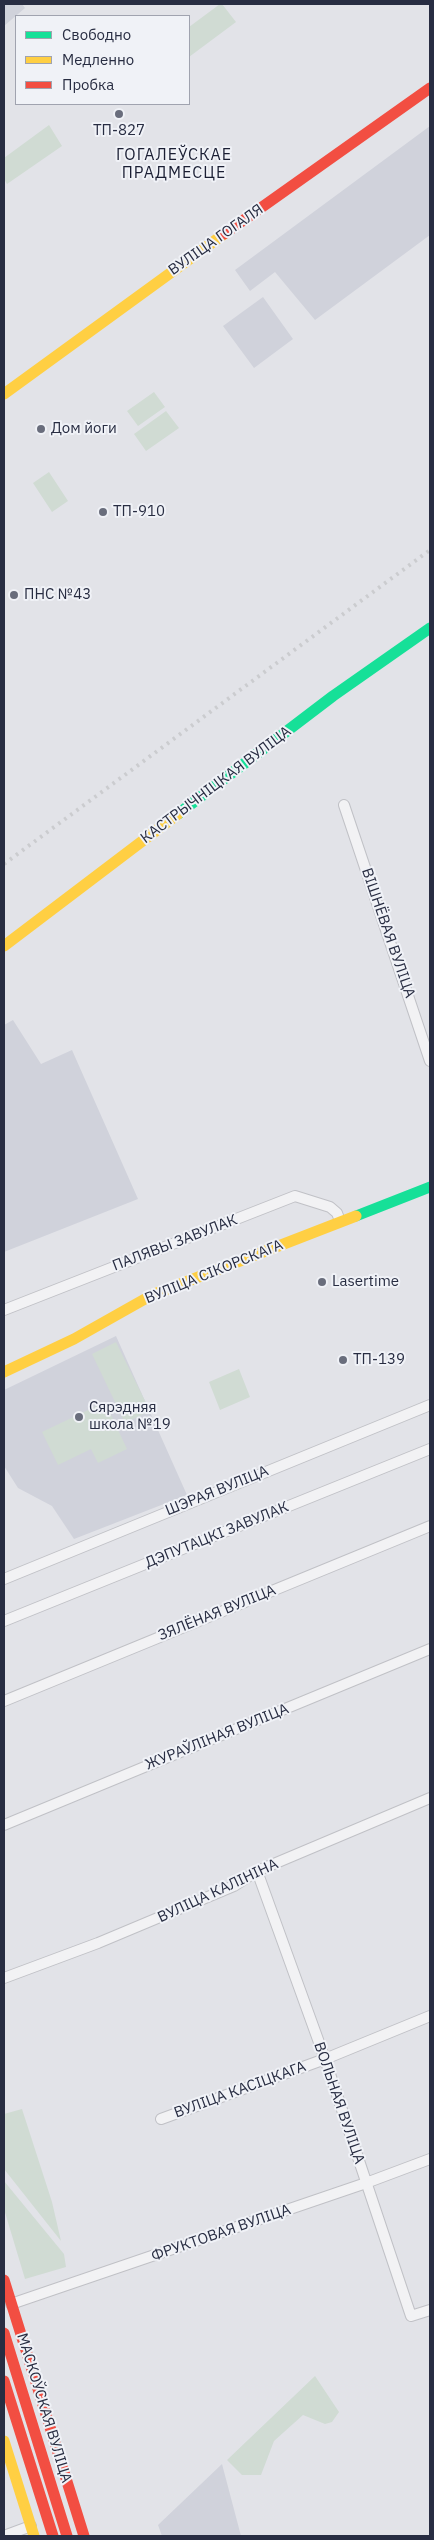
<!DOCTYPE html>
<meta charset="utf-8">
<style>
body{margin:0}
#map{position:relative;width:434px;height:2540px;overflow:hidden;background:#e2e3e8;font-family:"IBM Plex Sans",sans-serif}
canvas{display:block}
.frame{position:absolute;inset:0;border:5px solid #282d42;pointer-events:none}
.legend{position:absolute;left:15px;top:15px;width:175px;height:90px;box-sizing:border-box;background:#f0f2f7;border:1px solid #a0a3af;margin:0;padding:6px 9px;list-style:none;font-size:15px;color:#282d42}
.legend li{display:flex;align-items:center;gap:10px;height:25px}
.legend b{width:25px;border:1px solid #a0a3af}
</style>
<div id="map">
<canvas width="434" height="2540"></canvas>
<div class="frame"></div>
<ul class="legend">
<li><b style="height:6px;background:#16e098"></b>Свободно</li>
<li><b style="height:6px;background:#ffcf43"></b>Медленно</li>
<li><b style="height:6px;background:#f24e42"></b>Пробка</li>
</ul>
</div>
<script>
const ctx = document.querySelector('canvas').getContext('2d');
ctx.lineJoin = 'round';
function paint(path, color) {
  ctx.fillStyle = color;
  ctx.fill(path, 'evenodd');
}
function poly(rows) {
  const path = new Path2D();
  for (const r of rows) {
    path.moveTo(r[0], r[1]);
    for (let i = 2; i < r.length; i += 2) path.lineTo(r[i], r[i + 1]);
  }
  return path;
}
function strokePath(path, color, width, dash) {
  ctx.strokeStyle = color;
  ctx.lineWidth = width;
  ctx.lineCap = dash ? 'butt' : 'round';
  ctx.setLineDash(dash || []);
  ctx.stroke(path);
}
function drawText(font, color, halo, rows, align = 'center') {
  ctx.font = font + ' "IBM Plex Sans",sans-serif';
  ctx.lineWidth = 4;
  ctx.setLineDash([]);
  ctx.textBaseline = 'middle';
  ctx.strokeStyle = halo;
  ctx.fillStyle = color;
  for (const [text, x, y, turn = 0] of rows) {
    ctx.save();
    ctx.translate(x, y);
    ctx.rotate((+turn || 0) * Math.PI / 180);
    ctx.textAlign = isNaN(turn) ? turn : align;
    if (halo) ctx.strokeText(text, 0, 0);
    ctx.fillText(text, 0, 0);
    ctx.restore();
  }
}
const built = poly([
 [4,4,22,4,25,8,4,26],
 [430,126,430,235,315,320,275,272,250,291,235,270],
 [263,297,293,339,254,368,223,326],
 [13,1020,41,1064,72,1050,138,1199,4,1252,4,1025],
 [116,1336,187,1495,74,1539,52,1506,18,1488,4,1466,4,1390],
 [222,2464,241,2536,162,2536,158,2525]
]);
const green = poly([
 [220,4,222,4,236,22,189,57,189,27],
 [49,125,62,146,7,184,4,179,4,158],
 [154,392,165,407,138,426,127,411],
 [166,411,179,428,146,451,134,434],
 [49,472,68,501,52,512,33,483],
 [116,1342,150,1411,125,1423,92,1354],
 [239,1369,250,1397,220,1410,209,1382],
 [105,1402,127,1449,98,1463,91,1449,58,1465,42,1432],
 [22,2109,52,2202,61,2241,4,2169,4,2114],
 [4,2181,64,2254,66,2267,25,2279,4,2209],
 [315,2376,339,2412,332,2422,325,2424,303,2415,274,2441,261,2475,242,2475,227,2460]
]);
const street = poly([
 [344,805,430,1061],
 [4,1310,295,1196,330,1207,337,1213,340,1221],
 [4,1579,430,1405],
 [4,1621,430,1449],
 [4,1701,430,1526],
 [4,1825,430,1649],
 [257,1871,325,2059,411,2316,430,2310],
 [4,1978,98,1943,234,1886,257,1871,430,1798],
 [161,2119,325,2059,430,2016],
 [11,2304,366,2183,430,2159],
 [4,2536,31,2526]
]);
const fast = poly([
 [178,814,333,696,430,628],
 [356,1216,430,1187]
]);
const slow = poly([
 [4,394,224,234],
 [4,946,178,814],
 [4,1372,74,1339,152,1295,356,1216],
 [4,2441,34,2536]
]);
const jam = poly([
 [224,234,430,88],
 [4,2280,84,2536],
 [4,2333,67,2536],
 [4,2381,53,2536]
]);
const rail = poly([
 [4,864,430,550]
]);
const markers = [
 [119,114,5,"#696d7c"],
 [41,429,5,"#696d7c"],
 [103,512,5,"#696d7c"],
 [14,595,5,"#696d7c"],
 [322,1282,5,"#696d7c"],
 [343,1360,5,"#696d7c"],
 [79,1417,5,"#696d7c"]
];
const poiNames = [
 ["ТП-827",119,131,"center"],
 ["Дом йоги",51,429],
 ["ТП-910",113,512],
 ["ПНС №43",24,595],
 ["Lasertime",332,1282],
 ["ТП-139",353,1360],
 ["Сярэдняя",89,1408],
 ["школа №19",89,1425]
];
const streetNames = [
 ["ВУЛІЦА ГОГАЛЯ",216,240,-35],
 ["КАСТРЫЧНІЦКАЯ ВУЛІЦА",216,785,-37],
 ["ВІШНЁВАЯ ВУЛІЦА",388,933,71],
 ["ПАЛЯВЫ ЗАВУЛАК",175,1243,-21],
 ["ВУЛІЦА СІКОРСКАГА",214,1272,-22],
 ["ШЭРАЯ ВУЛІЦА",217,1491,-22],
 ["ДЭПУТАЦКІ ЗАВУЛАК",217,1535,-22],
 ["ЗЯЛЁНАЯ ВУЛІЦА",217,1613,-22],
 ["ЖУРАЎЛІНАЯ ВУЛІЦА",217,1737,-22],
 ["ВУЛІЦА КАЛІНІНА",218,1891,-25],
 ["ВУЛІЦА КАСІЦКАГА",240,2090,-20],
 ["ВОЛЬНАЯ ВУЛІЦА",339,2103,71],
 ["ФРУКТОВАЯ ВУЛІЦА",221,2233,-19],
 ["МАСКОЎСКАЯ ВУЛІЦА",44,2408,73]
];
const neighbourhoodNames = [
 ["ГОГАЛЕЎСКАЕ",174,155],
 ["ПРАДМЕСЦЕ",174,173]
];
paint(built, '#d0d2db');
paint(green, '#d0dbd3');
strokePath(street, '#c0c1c6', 12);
strokePath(street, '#f2f2f4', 10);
strokePath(fast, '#16e098', 11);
strokePath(slow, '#ffcf43', 11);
strokePath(jam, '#f24e42', 11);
strokePath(rail, '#cbcccf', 4, [2.5, 5]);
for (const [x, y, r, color] of markers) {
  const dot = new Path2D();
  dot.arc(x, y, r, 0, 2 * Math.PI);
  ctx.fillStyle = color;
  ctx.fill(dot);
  strokePath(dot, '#f0f2f7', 2);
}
drawText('15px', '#282d42', '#f0f2f7', poiNames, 'left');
drawText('15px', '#282d42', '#f0f2f7', streetNames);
ctx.letterSpacing = '1px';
drawText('16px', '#1a1e33', '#f0f2f7', neighbourhoodNames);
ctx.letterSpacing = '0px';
</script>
